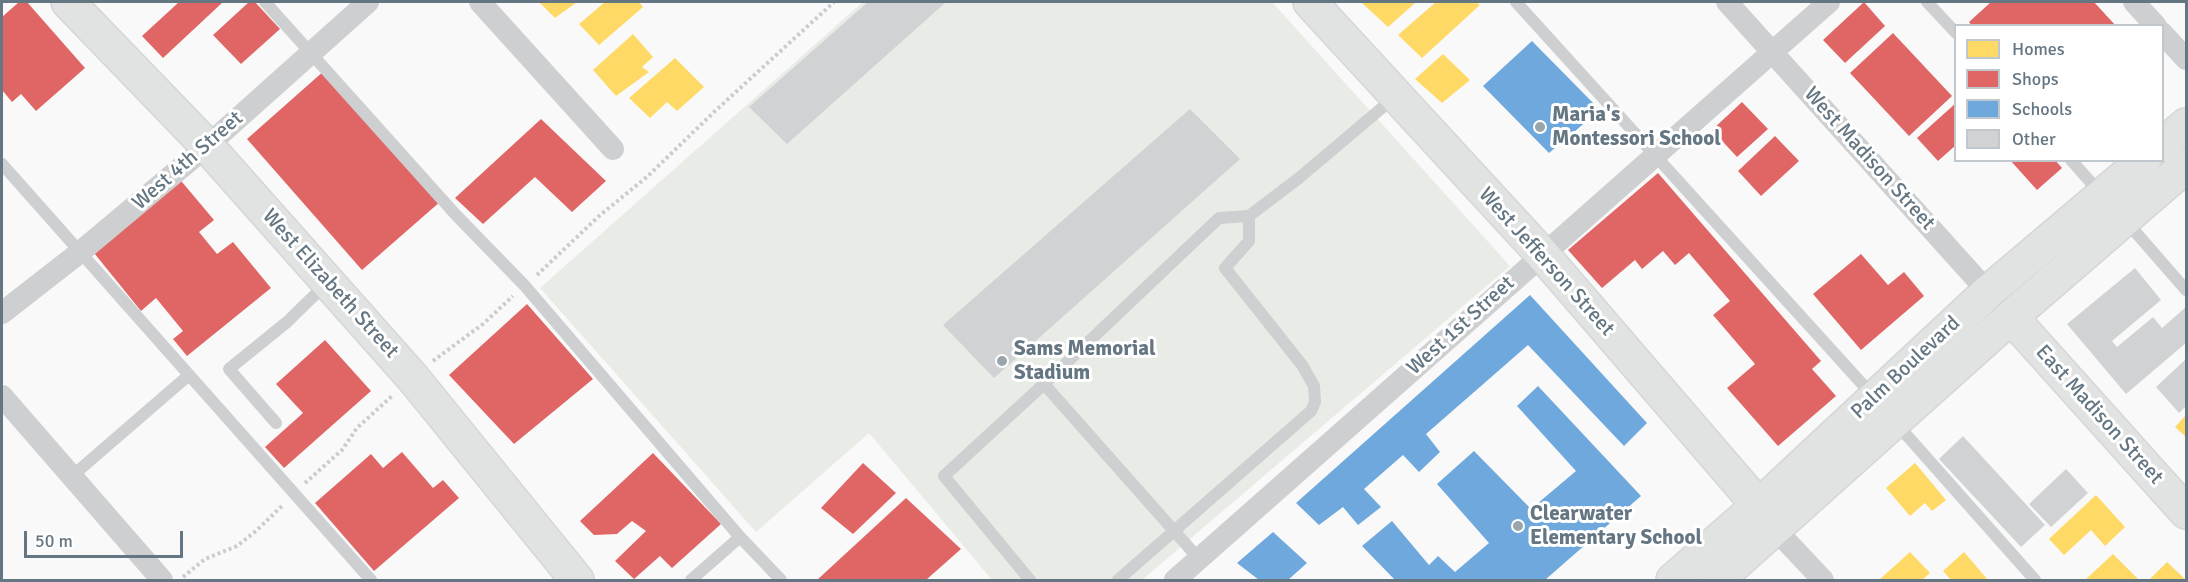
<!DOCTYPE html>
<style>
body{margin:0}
#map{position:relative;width:2188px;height:582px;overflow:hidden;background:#f9f9f9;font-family:Signika,sans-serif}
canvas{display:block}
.frame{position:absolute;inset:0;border:3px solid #657683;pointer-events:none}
.legend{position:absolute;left:1954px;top:24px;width:210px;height:138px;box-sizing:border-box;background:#fff;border:2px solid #c1c8cd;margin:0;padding:8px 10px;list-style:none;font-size:18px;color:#657683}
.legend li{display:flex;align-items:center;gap:12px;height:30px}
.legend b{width:30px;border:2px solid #c1c8cd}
.scale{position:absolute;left:24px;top:531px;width:159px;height:27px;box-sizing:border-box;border:3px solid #657683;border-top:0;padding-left:8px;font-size:18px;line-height:21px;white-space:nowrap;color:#657683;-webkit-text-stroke:4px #fff;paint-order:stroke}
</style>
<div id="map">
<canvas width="2188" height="582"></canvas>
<div class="frame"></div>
<ul class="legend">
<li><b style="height:16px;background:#ffd966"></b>Homes</li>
<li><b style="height:16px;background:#e06666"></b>Shops</li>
<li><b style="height:16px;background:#6fa8dc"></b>Schools</li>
<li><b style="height:16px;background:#d0d2d3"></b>Other</li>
</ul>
<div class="scale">50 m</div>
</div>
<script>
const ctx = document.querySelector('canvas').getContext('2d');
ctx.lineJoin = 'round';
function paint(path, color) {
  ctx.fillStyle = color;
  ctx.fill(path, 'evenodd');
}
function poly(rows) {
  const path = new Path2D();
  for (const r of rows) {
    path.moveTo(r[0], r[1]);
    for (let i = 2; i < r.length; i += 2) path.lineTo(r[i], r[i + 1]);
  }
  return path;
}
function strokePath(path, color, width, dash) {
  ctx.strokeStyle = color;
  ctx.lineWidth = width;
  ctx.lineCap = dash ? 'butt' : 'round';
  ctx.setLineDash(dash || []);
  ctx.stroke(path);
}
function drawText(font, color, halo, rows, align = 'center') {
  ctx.font = font + ' Signika,sans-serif';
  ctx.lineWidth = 6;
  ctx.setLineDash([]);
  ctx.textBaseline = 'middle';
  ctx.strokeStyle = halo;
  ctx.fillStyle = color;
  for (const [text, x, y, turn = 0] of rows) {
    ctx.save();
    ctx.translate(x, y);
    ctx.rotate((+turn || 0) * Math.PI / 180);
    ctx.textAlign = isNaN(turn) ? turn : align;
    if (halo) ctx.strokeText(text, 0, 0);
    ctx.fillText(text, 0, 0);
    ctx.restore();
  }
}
const green = poly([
 [863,2,1272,2,1510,266,1142,580,992,580,869,433,756,532,540,288]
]);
const homes = poly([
 [539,2,577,2,555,18],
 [605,2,639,2,643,7,599,45,579,24],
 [1364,2,1414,2,1415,3,1388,27,1362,3],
 [1436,2,1476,2,1480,5,1422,58,1398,35],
 [633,34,653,57,642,67,649,72,616,96,593,70],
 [1443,54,1470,80,1442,103,1415,79],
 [675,58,704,87,677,111,667,102,650,118,629,98],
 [2186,415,2186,437,2175,427],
 [1915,463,1946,500,1932,511,1925,503,1910,516,1886,488],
 [2096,495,2125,527,2105,546,2091,530,2064,555,2049,539],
 [1910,552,1930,573,1922,580,1879,580],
 [1964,552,1988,580,1951,580,1943,571],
 [2113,554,2139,580,2085,580],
 [2167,562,2186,580,2149,580]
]);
const shops = poly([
 [19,2,27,2,85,68,36,111,21,94,12,102,2,90,2,17],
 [179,2,223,2,163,58,142,36],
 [249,2,255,2,280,29,241,64,213,35],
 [1864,2,1885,26,1845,63,1823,40],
 [1991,2,2094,2,2116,26,1972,26,1969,22],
 [1893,33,1952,96,1909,136,1850,73],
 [325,70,441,201,362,270,247,139],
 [1742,102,1768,129,1737,157,1712,130],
 [1956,103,1956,145,1938,161,1917,138],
 [541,119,606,181,572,212,535,177,483,224,455,198],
 [1775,136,1799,161,1761,196,1738,171],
 [2010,160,2055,160,2062,168,2037,190],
 [1658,173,1821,361,1812,369,1836,396,1778,446,1727,388,1755,364,1713,315,1730,301,1689,253,1675,265,1663,251,1642,269,1635,260,1602,288,1568,250],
 [177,176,214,220,199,232,217,254,233,242,271,288,187,356,173,339,183,331,156,298,141,311,90,248],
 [1861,254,1888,285,1904,272,1924,296,1861,350,1813,294],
 [527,304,593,379,514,444,449,375],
 [325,340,371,391,284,468,265,447,303,413,276,384],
 [402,452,433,488,443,480,459,498,374,571,315,503,371,454,383,468],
 [653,453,721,524,672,568,660,556,634,579,615,561,646,531,632,521,617,534,594,535,580,521],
 [863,463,896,493,853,534,821,508],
 [906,498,961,549,926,580,817,580]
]);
const schools = poly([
 [1532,41,1600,110,1549,153,1483,86],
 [1530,295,1647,423,1624,446,1528,345,1426,434,1440,452,1419,472,1403,455,1364,489,1381,507,1358,525,1343,507,1319,525,1296,503],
 [1538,386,1641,496,1545,580,1395,580,1362,546,1392,521,1429,565,1438,556,1455,572,1489,543,1437,484,1474,451,1531,509,1576,471,1517,406],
 [1273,532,1307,563,1288,580,1259,580,1237,563]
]);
const building = poly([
 [868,2,946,2,787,144,749,107],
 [1190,109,1240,159,994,378,943,325],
 [2135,268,2161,300,2112,341,2117,347,2153,317,2162,328,2186,307,2186,343,2126,394,2067,324],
 [2186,359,2186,406,2179,413,2156,387],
 [1963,436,2045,525,2021,547,1939,459],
 [2066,469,2088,493,2051,527,2029,504]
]);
const path = poly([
 [537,275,599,216,648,176,714,112,834,2],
 [433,361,483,324,513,296],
 [305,483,342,450,357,428,393,395],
 [183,577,205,559,237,546,256,531,283,505]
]);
const lane = poly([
 [265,2,456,215,525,286,740,537,781,580],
 [1516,2,1874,397],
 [1927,2,1956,33],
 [2071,160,2102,195],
 [2,164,371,580],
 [2125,220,2186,290],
 [1895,422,2035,580],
 [276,423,229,369,287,322,327,283],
 [71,477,189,375],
 [1199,559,1044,384,1219,218,1249,216,1299,178,1396,96],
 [691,580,740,537],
 [1030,580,944,476,1044,384],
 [1118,580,1311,411,1315,402,1314,386,1302,365,1225,268,1249,241,1249,216]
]);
const street = poly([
 [480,2,613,149],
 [1727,2,1998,303],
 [2134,2,2156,26],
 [2162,33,2186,59],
 [2,313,79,253,207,146,368,2],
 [2,396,162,580],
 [1774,528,1823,580],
 [1175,580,1829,2]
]);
const secondary = poly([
 [1310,2,1542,254,1758,505,1774,528],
 [2162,145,2186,125],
 [2011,317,2186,512],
 [1673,580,1776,490,1988,292,2144,160],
 [1717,580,2011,317,2186,166]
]);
const primary = poly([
 [68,2,207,146,413,378,577,580]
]);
const markers = [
 [1540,127,6,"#99a4ac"],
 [1002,361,6,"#99a4ac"],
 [1518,526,6,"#99a4ac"]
];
const poiNames = [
 ["Maria's",1552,115],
 ["Montessori School",1552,139],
 ["Sams Memorial",1014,349],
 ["Stadium",1014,373],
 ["Clearwater",1530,514],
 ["Elementary School",1530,538]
];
const streetNames = [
 ["West Madison Street",1869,159,48],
 ["West 4th Street",188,161,-41],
 ["West Jefferson Street",1546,262,48],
 ["West Elizabeth Street",330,284,48],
 ["West 1st Street",1461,326,-42],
 ["Palm Boulevard",1906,368,-43],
 ["East Madison Street",2099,415,48]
];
paint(green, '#e8ebe6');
paint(homes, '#ffd966');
paint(shops, '#e06666');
paint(schools, '#6fa8dc');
paint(building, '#d0d2d3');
strokePath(secondary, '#d5d6d7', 36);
strokePath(primary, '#d5d6d7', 36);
strokePath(path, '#cbcccd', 4, [3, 3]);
strokePath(lane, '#cecfd0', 12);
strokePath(street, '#cecfd0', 22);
strokePath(secondary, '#e1e2e2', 33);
strokePath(primary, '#e1e2e2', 33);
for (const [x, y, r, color] of markers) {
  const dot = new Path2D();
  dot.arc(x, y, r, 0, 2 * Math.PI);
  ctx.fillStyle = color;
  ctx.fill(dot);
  strokePath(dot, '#fff', 2);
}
drawText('bold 21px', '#657683', '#fff', poiNames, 'left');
drawText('21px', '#657683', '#fff', streetNames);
</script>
